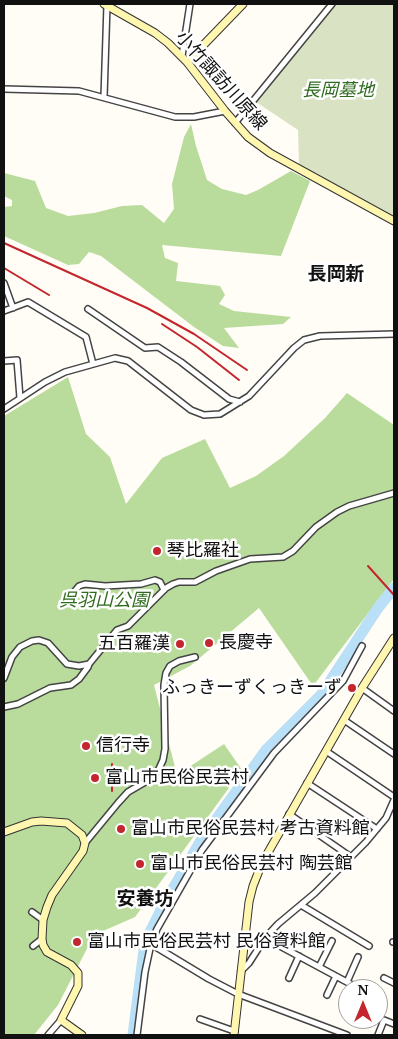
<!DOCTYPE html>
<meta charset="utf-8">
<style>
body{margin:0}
#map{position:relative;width:398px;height:1039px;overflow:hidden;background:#fffdf5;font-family:"Noto Serif",serif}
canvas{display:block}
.frame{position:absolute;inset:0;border:5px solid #111;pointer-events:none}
.north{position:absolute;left:338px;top:979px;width:50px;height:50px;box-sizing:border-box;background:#fff;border:1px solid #a0a0a0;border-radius:50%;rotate:0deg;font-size:14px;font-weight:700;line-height:20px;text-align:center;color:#111}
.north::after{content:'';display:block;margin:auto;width:18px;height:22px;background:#c4262e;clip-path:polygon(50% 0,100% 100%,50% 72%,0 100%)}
</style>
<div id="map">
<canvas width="398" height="1039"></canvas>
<div class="frame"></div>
<div class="north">N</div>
</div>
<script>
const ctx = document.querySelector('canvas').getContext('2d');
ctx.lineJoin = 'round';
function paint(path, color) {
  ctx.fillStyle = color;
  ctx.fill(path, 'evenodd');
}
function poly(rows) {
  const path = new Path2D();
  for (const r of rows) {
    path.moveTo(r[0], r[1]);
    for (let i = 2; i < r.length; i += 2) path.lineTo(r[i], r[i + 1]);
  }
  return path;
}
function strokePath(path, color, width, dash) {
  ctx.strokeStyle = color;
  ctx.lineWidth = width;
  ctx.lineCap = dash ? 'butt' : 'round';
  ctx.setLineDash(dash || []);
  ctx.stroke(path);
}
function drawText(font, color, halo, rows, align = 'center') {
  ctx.font = font + ' "Noto Serif","Noto Sans JP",serif';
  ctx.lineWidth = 5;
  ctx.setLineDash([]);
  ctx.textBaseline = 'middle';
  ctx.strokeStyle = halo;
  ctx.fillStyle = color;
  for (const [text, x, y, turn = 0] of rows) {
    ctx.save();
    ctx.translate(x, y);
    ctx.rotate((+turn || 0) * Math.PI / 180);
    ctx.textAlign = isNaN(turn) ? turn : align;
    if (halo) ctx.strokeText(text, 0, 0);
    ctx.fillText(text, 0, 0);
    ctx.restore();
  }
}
const forest = poly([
 [191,124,196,146,207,180,222,189,246,195,258,190,291,171,310,181,281,256,162,245,165,258,178,263,176,281,220,286,225,295,219,304,234,311,291,317,283,324,224,328,239,348,223,346,194,327,101,256,89,252,79,264,68,265,4,236,4,207,12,206,12,200,4,196,4,173,35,181,46,208,68,216,94,213,122,206,142,205,164,223,174,209,172,184,184,137],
 [68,377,86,434,110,457,126,504,162,458,205,439,230,488,256,476,284,456,325,418,347,393,394,425,394,579,313,686,259,608,190,666,154,685,177,775,224,744,242,770,135,917,94,935,58,1005,34,1035,4,1035,4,416]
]);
const cemetery = poly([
 [336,4,394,4,394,216,299,164,298,130,256,102]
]);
const river = poly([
 [133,1035,145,942,163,906,200,842,266,750,321,695,378,608,394,588]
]);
const street = poly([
 [182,56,190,4],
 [4,89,79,91,175,117,194,117,225,111],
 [104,97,107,5],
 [235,123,332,4],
 [4,283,13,308],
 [88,309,145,348,158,347,181,362,229,399,240,402],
 [4,311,28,302,86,337,93,364],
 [4,361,17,360,20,398],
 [4,409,45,382,65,372,115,358,128,361,191,410,204,415,220,414,249,396,294,348,304,340,320,336,394,334],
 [70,597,79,586,85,584,105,586,141,584,155,580,160,582,164,590],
 [4,678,12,657,20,647,32,641,39,640,48,643,67,664,79,666,89,664,117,630,128,626,166,588,173,584,179,582,195,582,216,571,250,559,283,557,293,551,316,527,337,512,349,506,394,493],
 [362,688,394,711],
 [4,707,18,704,50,688,71,685,79,679,88,667,89,664],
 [344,720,394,754],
 [326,751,394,797],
 [307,783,377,829],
 [289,814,351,857],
 [85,843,118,803,128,792,152,778,158,771,163,760,165,749,164,685,166,673,170,666,179,661,195,657],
 [301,905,369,946],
 [32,912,43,920],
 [265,938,358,988],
 [393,942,394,942],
 [151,944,209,979,238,994,347,1035],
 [33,946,42,939],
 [319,967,332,941],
 [241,971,249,963,265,938,278,924,315,893,366,842,386,818,394,800],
 [289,978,299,956],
 [384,978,394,983],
 [347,982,358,957],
 [327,995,336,976],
 [200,1019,234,1031],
 [48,1035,61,1020],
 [137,1035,145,972,151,944,157,929,202,850,274,753,343,681,362,646],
 [378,1035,384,1020,394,1024]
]);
const secondary = poly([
 [104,4,155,33,168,43,187,62,225,111,248,137,270,153,394,221],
 [187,62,243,4],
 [4,832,32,822,41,821,67,823,82,835,85,843,83,851,52,895,47,907,43,920,42,939,43,945,47,952,71,965,78,973,78,986,61,1020,82,1035],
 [234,1035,249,902,253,886,262,863,362,688,394,638]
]);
const rail = poly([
 [4,243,147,308,194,334,247,370],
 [4,268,49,295],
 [162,324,197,347,239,380],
 [368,566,394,595],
 [112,791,112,764]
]);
const markers = [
 [157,551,5,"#c4262e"],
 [209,643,5,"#c4262e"],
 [180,644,5,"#c4262e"],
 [352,688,5,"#c4262e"],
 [86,746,5,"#c4262e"],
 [95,778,5,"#c4262e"],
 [121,829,5,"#c4262e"],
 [140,864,5,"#c4262e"],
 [77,942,5,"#c4262e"]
];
const streetNames = [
 ["小竹諏訪川原線",221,81,48]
];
const parkNames = [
 ["長岡墓地",338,91],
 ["呉羽山公園",104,601]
];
const poiNames = [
 ["琴比羅社",167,551],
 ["長慶寺",219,643],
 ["五百羅漢",170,644,"right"],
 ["ふっきーずくっきーず",342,688,"right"],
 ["信行寺",96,746],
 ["富山市民俗民芸村",105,778],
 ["富山市民俗民芸村 考古資料館",131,829],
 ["富山市民俗民芸村 陶芸館",150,864],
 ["富山市民俗民芸村 民俗資料館",87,942]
];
const neighbourhoodNames = [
 ["長岡新",336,275],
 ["安養坊",145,900]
];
paint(forest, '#b9dc9c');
paint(cemetery, '#d9e3c4');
strokePath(river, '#b9e0f7', 11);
strokePath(street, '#444', 8);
strokePath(secondary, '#333', 9);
strokePath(street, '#fff', 5);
strokePath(secondary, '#fff6b0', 7);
strokePath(rail, '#c4262e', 2);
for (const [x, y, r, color] of markers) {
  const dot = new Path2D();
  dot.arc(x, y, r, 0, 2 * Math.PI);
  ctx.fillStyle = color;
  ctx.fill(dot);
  strokePath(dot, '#fff', 2);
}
drawText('18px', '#111', '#fff', streetNames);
drawText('italic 18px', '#2f6b1f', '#fff', parkNames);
drawText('18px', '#111', '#fff', poiNames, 'left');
drawText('bold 19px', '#111', '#fff', neighbourhoodNames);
</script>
